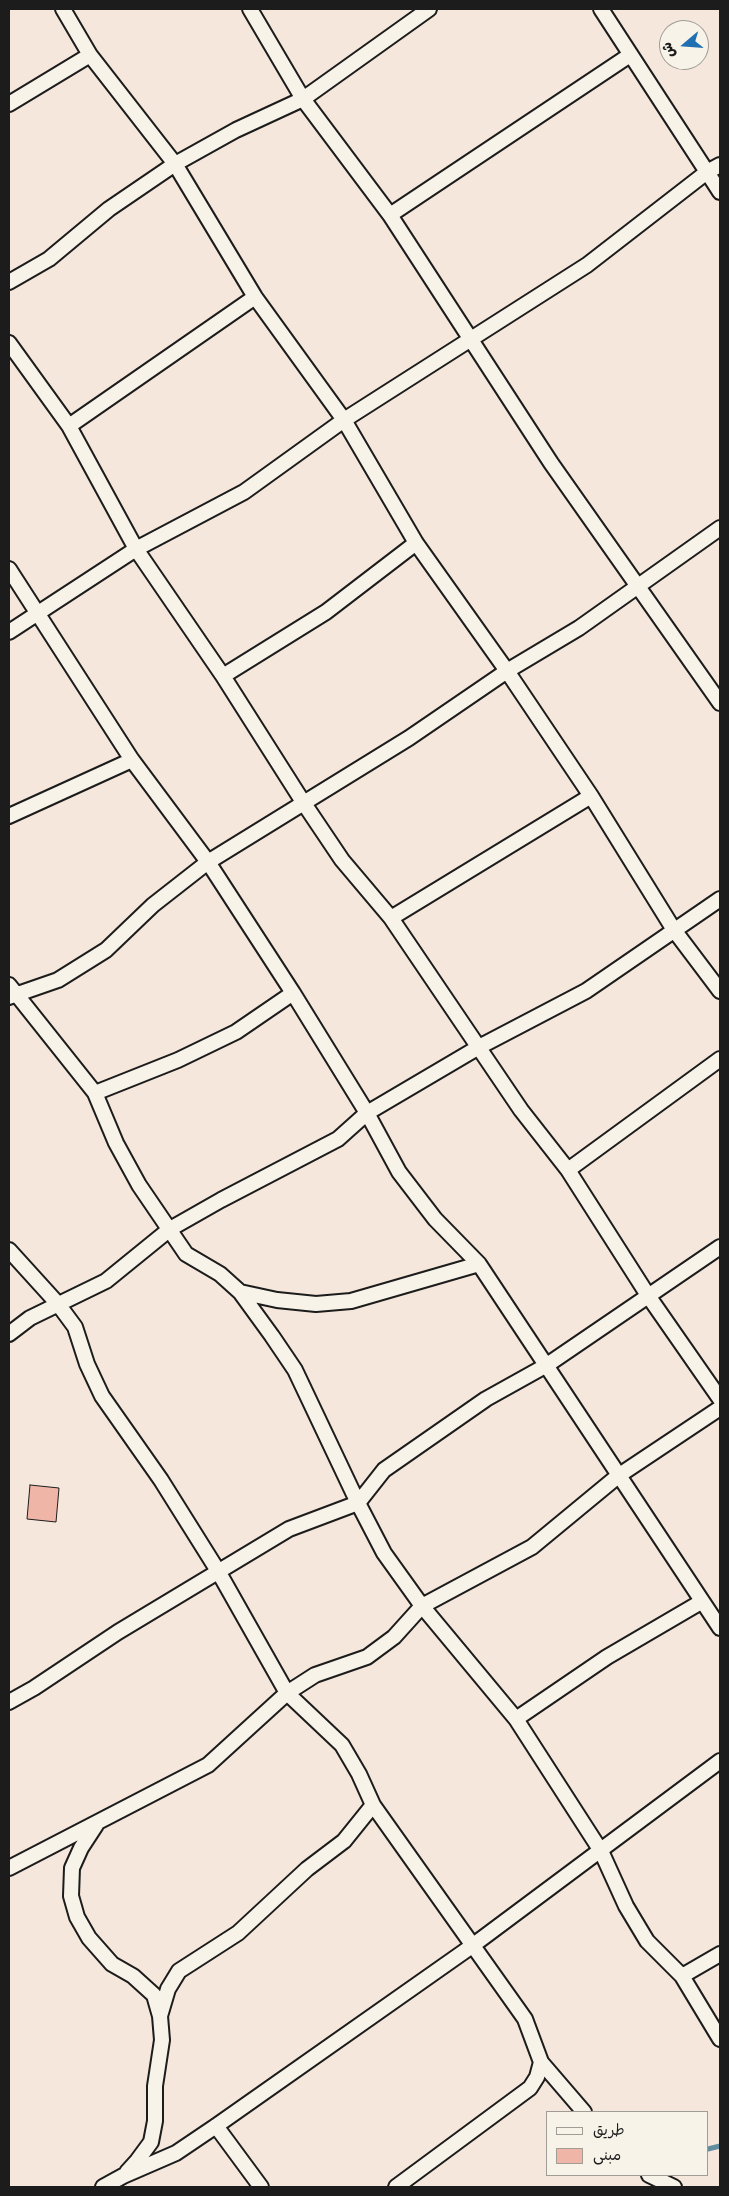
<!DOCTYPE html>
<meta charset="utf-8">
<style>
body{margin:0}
#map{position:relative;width:729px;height:2196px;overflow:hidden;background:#f5e7db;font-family:"Gochi Hand","Playpen Sans Arabic",sans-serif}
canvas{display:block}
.frame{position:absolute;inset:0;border:10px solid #1c1c1c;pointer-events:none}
.legend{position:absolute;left:546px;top:2111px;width:162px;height:65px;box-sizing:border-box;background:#f7f3e8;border:1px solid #9f9d96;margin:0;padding:6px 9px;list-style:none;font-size:15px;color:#1c1c1c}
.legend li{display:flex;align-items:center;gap:10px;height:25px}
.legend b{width:25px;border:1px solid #9f9d96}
.north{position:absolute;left:659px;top:20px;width:50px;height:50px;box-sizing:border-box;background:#f7f3e8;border:1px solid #9f9d96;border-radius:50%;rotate:252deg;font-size:14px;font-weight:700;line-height:20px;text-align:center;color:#1c1c1c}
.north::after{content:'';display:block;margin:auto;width:18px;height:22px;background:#1f6fb2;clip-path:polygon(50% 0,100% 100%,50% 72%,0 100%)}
</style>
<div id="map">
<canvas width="729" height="2196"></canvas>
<div class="frame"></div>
<ul class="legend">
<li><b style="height:6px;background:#f7f3e8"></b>طريق</li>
<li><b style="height:14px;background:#efb6a7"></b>مبنى</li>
</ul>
<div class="north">ش</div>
</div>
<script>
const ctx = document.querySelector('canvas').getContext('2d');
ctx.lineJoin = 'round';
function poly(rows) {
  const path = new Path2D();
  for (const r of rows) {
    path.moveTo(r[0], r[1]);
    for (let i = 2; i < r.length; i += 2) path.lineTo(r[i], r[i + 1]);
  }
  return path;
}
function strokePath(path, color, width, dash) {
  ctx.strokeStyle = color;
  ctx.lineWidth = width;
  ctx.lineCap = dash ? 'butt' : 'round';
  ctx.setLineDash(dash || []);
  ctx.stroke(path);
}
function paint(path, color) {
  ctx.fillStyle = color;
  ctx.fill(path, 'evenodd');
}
const stream = poly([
 [708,2149,720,2146]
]);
const building = poly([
 [30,1485,59,1488,56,1522,27,1519,30,1485]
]);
const minor = poly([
 [63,9,90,55,175,164,255,297,344,420,416,543,507,671,591,796,674,930,720,991],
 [250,9,303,99,390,215,551,463,720,703],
 [601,9,720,192],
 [9,104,90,55],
 [390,215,630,55],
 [9,282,49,259,109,209,175,164,236,130,303,99,429,9],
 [9,343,69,426,136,549,223,676,303,802,342,860,391,918,521,1110,568,1170,649,1297,720,1399],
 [69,426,255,297],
 [9,569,132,760,208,862,293,993,367,1113,399,1172,435,1219,479,1264,720,1628],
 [9,632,136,549,244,492,344,420,587,265,707,172,720,165],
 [223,676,326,612,416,543],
 [9,816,132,760],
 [391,918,591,796],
 [9,985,95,1093,116,1143,139,1185,186,1254,220,1274,240,1292,272,1336,295,1370,358,1503,384,1553,422,1606,516,1719,601,1851,626,1906,647,1941,682,1976,720,2039],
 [9,997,58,980,106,950,153,905,208,862,409,738,507,671,579,628,720,528],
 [95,1093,178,1060,236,1032,293,993],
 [568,1170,720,1059],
 [9,1250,58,1304,75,1327,87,1364,102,1396,161,1480,218,1571,287,1693,342,1745,359,1774,373,1805,525,2019,541,2062,584,2112],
 [240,1292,277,1300,316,1304,351,1301,479,1264],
 [9,1334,30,1318,106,1281,170,1229,221,1200,338,1139,367,1113,479,1047,586,991,720,899],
 [9,1702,34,1688,118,1632,289,1529,358,1503,384,1470,486,1399,547,1365,720,1247],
 [516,1719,607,1657,701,1602],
 [96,1825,81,1848,72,1868,71,1896,77,1917,89,1938,112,1964,133,1976,154,1995,160,2016,162,2040,155,2086,155,2121,151,2142,137,2161,127,2172],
 [9,1868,208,1765,287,1693,315,1675,367,1657,394,1637,422,1606,532,1547,618,1476,720,1408],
 [682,1976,720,1954],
 [160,2016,168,1989,179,1971,238,1933,307,1869,344,1841,373,1805],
 [216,2126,261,2187],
 [649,2175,674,2187],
 [103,2187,123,2176,176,2153,216,2126,472,1946,720,1761],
 [396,2187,530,2088,537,2077,541,2062]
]);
strokePath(stream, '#638c9e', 5);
paint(building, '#efb6a7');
strokePath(building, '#1c1c1c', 1);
strokePath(minor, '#1c1c1c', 18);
strokePath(minor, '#f7f3e8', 14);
</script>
